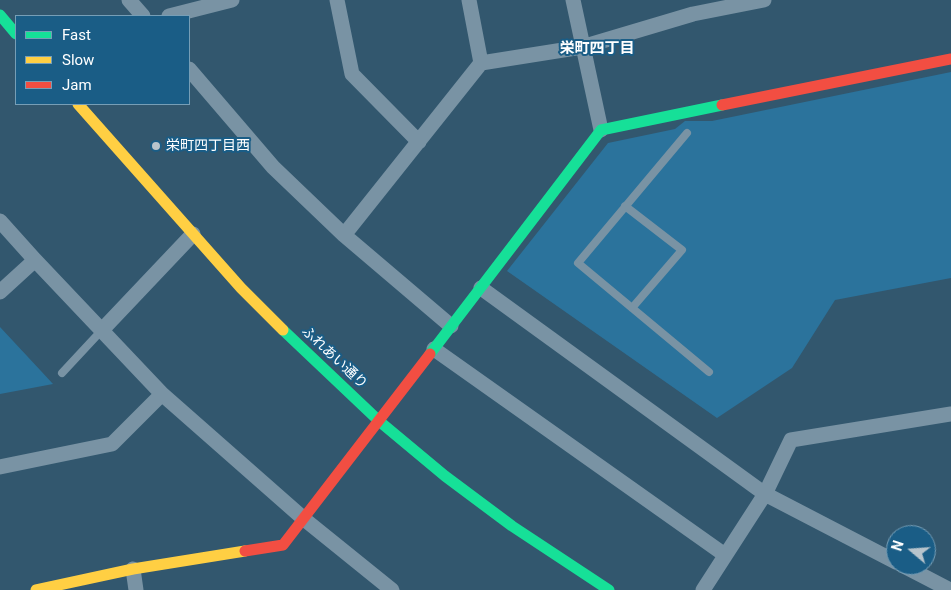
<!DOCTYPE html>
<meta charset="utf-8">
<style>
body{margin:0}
#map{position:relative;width:951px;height:590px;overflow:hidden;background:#32576e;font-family:Roboto,sans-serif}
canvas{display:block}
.legend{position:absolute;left:15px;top:15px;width:175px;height:90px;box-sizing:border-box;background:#1a5d86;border:1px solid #769eb6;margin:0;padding:6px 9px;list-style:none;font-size:15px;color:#fff}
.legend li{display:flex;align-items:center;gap:10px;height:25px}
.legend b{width:25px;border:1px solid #769eb6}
.north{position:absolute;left:886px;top:525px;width:50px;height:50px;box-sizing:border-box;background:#1a5d86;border:1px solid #769eb6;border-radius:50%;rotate:288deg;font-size:14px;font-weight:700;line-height:20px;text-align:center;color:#fff}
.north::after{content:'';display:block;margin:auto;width:18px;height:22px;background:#b7c4cc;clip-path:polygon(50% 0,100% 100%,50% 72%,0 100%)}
</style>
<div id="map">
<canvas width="951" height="590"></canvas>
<ul class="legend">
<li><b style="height:6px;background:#16e098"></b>Fast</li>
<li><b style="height:6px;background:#ffcf43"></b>Slow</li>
<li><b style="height:6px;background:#f24e42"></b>Jam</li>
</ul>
<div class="north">N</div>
</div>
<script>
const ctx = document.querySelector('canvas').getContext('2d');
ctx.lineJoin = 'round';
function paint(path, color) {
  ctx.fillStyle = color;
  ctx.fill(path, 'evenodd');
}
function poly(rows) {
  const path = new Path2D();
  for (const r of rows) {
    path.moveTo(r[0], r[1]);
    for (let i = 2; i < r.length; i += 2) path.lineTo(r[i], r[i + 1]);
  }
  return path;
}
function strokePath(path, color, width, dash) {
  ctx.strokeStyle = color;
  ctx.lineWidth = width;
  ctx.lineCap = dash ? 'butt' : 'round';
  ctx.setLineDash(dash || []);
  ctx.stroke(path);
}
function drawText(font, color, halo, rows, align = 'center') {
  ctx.font = font + ' Roboto,"Noto Sans JP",sans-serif';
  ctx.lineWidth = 4;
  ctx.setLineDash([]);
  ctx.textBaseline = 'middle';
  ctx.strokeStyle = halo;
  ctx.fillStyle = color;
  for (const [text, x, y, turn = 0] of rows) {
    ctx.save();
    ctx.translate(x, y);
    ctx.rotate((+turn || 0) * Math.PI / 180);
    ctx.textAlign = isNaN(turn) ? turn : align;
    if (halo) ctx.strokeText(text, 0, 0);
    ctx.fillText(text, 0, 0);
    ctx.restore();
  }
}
const green = poly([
 [951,72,951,278,835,300,792,368,717,418,507,271,608,143,675,129,685,121,712,121],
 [0,327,41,371,53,384,0,394]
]);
const lane = poly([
 [687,133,578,263,709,372],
 [625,206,682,250,632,308],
 [62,373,102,330]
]);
const street = poly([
 [129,0,143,16],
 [337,0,352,74,419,142],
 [469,0,481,63],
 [573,0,601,130],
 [169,16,232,0],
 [189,69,273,167,344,235,451,326],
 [0,221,35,260,162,394,304,519,392,590],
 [344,235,481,63,582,47,693,14,764,0],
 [481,288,765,494,896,562],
 [0,292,35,260],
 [102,330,193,234],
 [434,349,725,555],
 [0,467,112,444,162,394],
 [902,565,950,590],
 [133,569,136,590],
 [703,590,765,494,791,440,951,414]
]);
const fast = poly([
 [0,15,16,34],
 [283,330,379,421,445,476,512,526,609,590],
 [430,354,601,130,722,105]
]);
const slow = poly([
 [78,104,241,288,283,330],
 [36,590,133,569,245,551]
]);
const jam = poly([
 [722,105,951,59],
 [245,551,283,545,430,354]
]);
const markers = [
 [156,146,5,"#b7c4cc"]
];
const poiNames = [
 ["栄町四丁目西",166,146]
];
const streetNames = [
 ["ふれあい通り",334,358,43]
];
const neighbourhoodNames = [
 ["栄町四丁目",597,49]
];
paint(green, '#2b739c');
strokePath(lane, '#7993a4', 8);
strokePath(street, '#7993a4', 15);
strokePath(fast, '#16e098', 11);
strokePath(slow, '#ffcf43', 11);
strokePath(jam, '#f24e42', 11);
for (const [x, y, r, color] of markers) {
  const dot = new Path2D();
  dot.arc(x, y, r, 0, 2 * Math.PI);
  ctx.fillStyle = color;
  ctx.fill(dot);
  strokePath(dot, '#1a5d86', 2);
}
drawText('14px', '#fff', '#1a5d86', poiNames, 'left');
drawText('14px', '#fff', '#1a5d86', streetNames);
drawText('bold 15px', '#fff', '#1a5d86', neighbourhoodNames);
</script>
